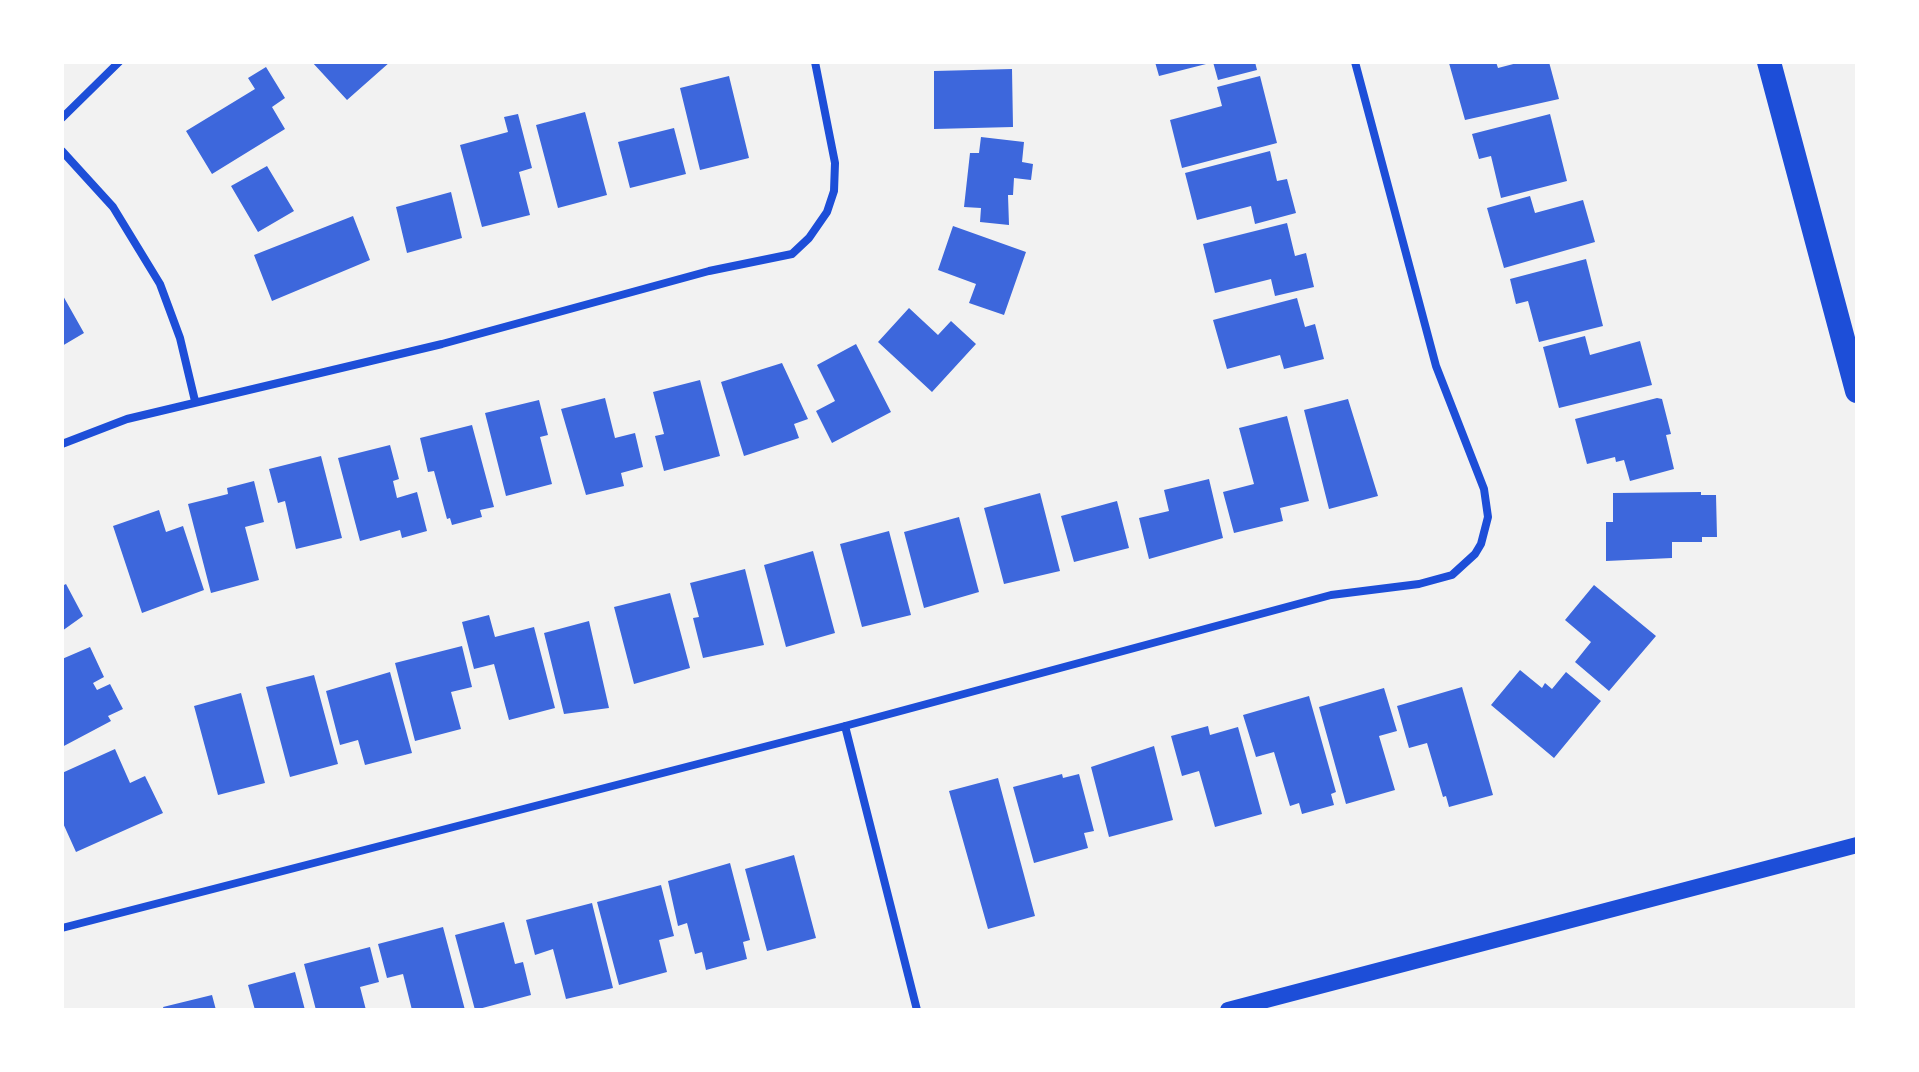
<!DOCTYPE html>
<style>
body{margin:0}
#map{position:relative;width:1919px;height:1072px;overflow:hidden;background:#f2f2f2;font-family:Figtree,sans-serif}
canvas{display:block}
.frame{position:absolute;inset:0;border:64px solid #fff;pointer-events:none}
</style>
<div id="map">
<canvas width="1919" height="1072"></canvas>
<div class="frame"></div>
</div>
<script>
const ctx = document.querySelector('canvas').getContext('2d');
ctx.lineJoin = 'round';
function paint(path, color) {
  ctx.fillStyle = color;
  ctx.fill(path, 'evenodd');
}
function poly(rows) {
  const path = new Path2D();
  for (const r of rows) {
    path.moveTo(r[0], r[1]);
    for (let i = 2; i < r.length; i += 2) path.lineTo(r[i], r[i + 1]);
  }
  return path;
}
function strokePath(path, color, width, dash) {
  ctx.strokeStyle = color;
  ctx.lineWidth = width;
  ctx.lineCap = dash ? 'butt' : 'round';
  ctx.setLineDash(dash || []);
  ctx.stroke(path);
}
const building = poly([
 [312,62,390,62,347,100],
 [1155,62,1210,62,1210,63,1159,76],
 [1213,62,1255,62,1257,70,1218,80],
 [1496,62,1498,68,1521,62,1549,62,1559,99,1465,120,1449,63],
 [266,67,285,98,272,107,285,129,212,174,186,131,255,89,248,78],
 [1012,69,1013,127,934,129,934,71],
 [729,76,749,158,700,170,680,88],
 [1260,76,1277,143,1182,168,1170,120,1222,106,1217,87],
 [585,112,607,195,558,208,536,125],
 [518,114,532,168,519,172,530,215,482,227,460,145,508,132,504,117],
 [1550,114,1567,181,1501,198,1491,156,1479,159,1472,134],
 [674,128,686,174,630,188,618,142],
 [981,137,1024,142,1022,162,1033,164,1031,180,1014,178,1013,195,1008,195,1009,225,980,222,981,208,964,207,970,153,979,153],
 [1270,151,1277,181,1287,179,1296,213,1255,224,1251,206,1197,220,1185,173],
 [267,166,294,211,258,232,231,186],
 [451,192,462,238,407,253,396,207],
 [1530,196,1535,213,1583,200,1595,242,1504,268,1487,208],
 [353,216,370,260,272,301,254,255],
 [1287,223,1295,256,1306,253,1314,287,1275,296,1271,279,1215,293,1203,244],
 [953,226,1026,252,1004,315,969,303,976,284,938,270],
 [1586,259,1603,326,1539,342,1528,301,1516,304,1510,279],
 [62,294,84,333,62,346],
 [1297,298,1305,327,1315,324,1324,359,1284,369,1280,355,1227,369,1213,320],
 [909,308,938,335,951,321,976,344,932,392,878,342],
 [1585,336,1590,355,1640,341,1652,385,1559,408,1543,347],
 [856,344,891,412,832,443,816,411,835,401,817,365],
 [782,363,808,419,794,424,799,438,744,456,721,382],
 [700,380,720,456,664,471,655,436,664,434,653,392],
 [605,398,615,438,635,433,643,467,621,473,624,486,586,495,561,409],
 [1657,398,1662,399,1671,434,1666,435,1674,469,1630,481,1624,460,1616,462,1615,457,1587,464,1575,419],
 [1348,399,1378,496,1329,509,1304,410],
 [539,400,548,435,540,437,552,484,506,496,485,413],
 [1287,416,1309,501,1280,508,1283,521,1234,533,1223,492,1254,484,1239,428],
 [472,425,494,507,480,510,482,517,452,525,450,518,447,519,434,471,428,472,420,438],
 [390,445,399,479,393,481,397,498,417,492,427,531,402,538,400,530,360,541,338,458],
 [321,456,342,538,296,549,285,501,278,503,269,469],
 [1209,479,1223,538,1149,559,1139,518,1169,511,1164,490],
 [254,481,264,522,245,527,259,580,211,593,188,504,228,494,227,488],
 [1701,492,1701,495,1716,495,1717,537,1702,537,1702,542,1672,542,1672,558,1606,561,1606,522,1613,522,1613,493],
 [1040,493,1060,571,1004,584,984,508],
 [1117,501,1129,548,1074,562,1061,516],
 [159,510,166,532,183,526,204,590,142,613,113,526],
 [959,517,979,592,924,608,904,532],
 [889,531,911,615,862,627,840,544],
 [813,551,835,633,786,647,764,565],
 [745,569,764,645,703,658,693,618,699,617,690,583],
 [66,584,83,616,62,631,62,586],
 [1594,585,1656,636,1609,691,1575,662,1591,642,1565,620],
 [670,593,690,668,634,684,614,607],
 [489,615,495,637,534,627,555,708,509,720,494,664,474,669,462,622],
 [589,621,609,708,564,714,544,633],
 [462,646,472,687,451,692,461,729,415,741,395,663],
 [90,647,104,677,93,683,97,690,110,684,123,709,108,716,111,721,62,747,62,659],
 [1520,670,1542,688,1545,683,1552,689,1566,672,1601,701,1554,758,1491,705],
 [390,672,412,753,365,765,358,740,340,745,326,691],
 [314,675,338,764,290,777,266,687],
 [1462,687,1493,795,1449,807,1446,796,1443,797,1427,743,1409,748,1397,706],
 [1384,688,1397,731,1379,736,1395,790,1346,804,1319,707],
 [241,693,265,783,218,795,194,706],
 [1309,696,1336,792,1331,794,1334,805,1302,814,1299,803,1290,806,1274,752,1256,757,1243,715],
 [1208,726,1210,735,1238,727,1262,814,1215,827,1199,771,1182,776,1171,736],
 [1154,746,1173,820,1109,837,1091,767],
 [115,749,130,783,145,776,163,813,76,852,62,821,62,773],
 [1062,774,1063,778,1079,774,1094,831,1084,833,1088,848,1034,863,1013,787],
 [998,778,1035,916,988,929,949,791],
 [794,855,816,938,767,951,745,869],
 [730,863,750,940,743,942,747,959,706,970,702,952,695,954,687,923,678,926,668,881],
 [661,885,674,936,659,940,667,972,619,985,597,902],
 [592,903,613,988,566,999,553,949,535,955,526,920],
 [504,922,515,964,523,962,531,995,475,1010,455,935],
 [443,927,465,1010,412,1010,403,974,387,978,378,944],
 [370,947,379,982,360,987,366,1010,316,1010,304,964],
 [295,972,305,1010,255,1010,248,985],
 [212,995,216,1010,164,1010,163,1007]
]);
const minor = poly([
 [62,118,119,62],
 [62,151,113,207,160,284,180,338,195,401],
 [62,444,127,419,442,344,709,271,792,254,809,238,827,212,834,191,835,163,815,62],
 [845,726,917,1010],
 [62,928,845,726,1331,595,1419,584,1452,575,1475,554,1481,544,1488,517,1484,489,1436,366,1355,62]
]);
const secondary = poly([
 [1228,1010,1857,845]
]);
const motorway = poly([
 [1769,62,1857,391]
]);
paint(building, '#3d67dc');
strokePath(minor, '#1d4ed8', 8);
strokePath(secondary, '#1d4ed8', 16);
strokePath(motorway, '#1d4ed8', 24);
</script>
